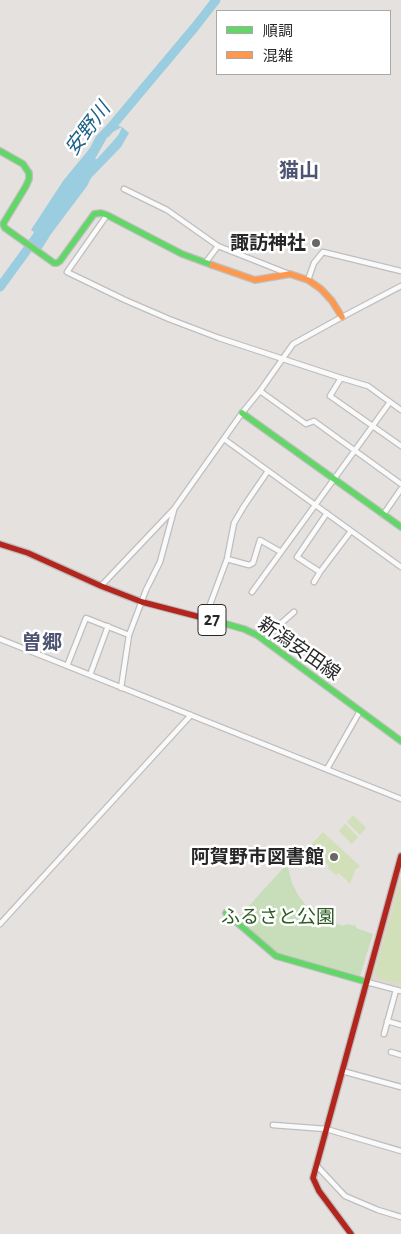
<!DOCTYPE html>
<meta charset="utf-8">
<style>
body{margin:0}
#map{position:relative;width:401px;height:1234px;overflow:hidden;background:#e4e1de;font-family:"Alegreya Sans","Noto Sans JP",sans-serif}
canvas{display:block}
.legend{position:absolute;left:216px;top:10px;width:175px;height:65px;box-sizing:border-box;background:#fff;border:1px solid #a9a9a9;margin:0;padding:6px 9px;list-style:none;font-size:15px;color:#272727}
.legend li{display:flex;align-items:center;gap:10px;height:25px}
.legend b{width:25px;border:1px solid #a9a9a9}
</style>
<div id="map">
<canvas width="401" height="1234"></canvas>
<ul class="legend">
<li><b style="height:6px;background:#63d668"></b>順調</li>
<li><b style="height:6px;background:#ff974d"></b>混雑</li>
</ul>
</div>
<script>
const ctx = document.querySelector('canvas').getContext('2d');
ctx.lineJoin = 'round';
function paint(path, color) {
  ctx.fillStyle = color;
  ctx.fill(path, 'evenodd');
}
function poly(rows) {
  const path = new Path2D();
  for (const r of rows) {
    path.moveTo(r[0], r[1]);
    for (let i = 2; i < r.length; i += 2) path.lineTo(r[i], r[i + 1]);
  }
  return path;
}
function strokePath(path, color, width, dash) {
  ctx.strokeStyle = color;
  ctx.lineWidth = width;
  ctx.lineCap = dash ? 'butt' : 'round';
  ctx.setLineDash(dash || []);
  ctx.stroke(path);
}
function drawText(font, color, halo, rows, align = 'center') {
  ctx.font = font + ' "Alegreya Sans","Noto Sans JP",sans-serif';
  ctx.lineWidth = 5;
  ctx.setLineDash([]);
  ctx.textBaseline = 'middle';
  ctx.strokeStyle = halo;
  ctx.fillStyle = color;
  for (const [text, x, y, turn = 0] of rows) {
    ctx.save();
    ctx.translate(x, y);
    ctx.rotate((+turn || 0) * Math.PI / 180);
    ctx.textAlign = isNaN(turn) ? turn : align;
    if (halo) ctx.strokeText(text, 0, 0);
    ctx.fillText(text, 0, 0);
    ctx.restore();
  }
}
const education = poly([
 [397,876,401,877,401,988,372,979,370,977]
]);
const green = poly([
 [287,864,292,883,298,895,308,908,322,918,343,926,347,924,356,926,356,928,373,934,360,976,276,954,237,919]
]);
const pitch = poly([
 [353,815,366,828,360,835,347,822],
 [345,824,358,837,352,844,339,831],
 [323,832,360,866,355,870,350,884,339,873,336,875,328,868,329,866,309,847],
 [401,881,401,984,378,977,375,972]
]);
const water = poly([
 [109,123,122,127,129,133,121,147,91,178,87,186,51,234,41,250,32,243,31,238,34,232,31,230,63,181,90,148,96,136],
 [122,127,119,134,115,139,97,159,95,159,109,134]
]);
const river = poly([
 [106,133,195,27,216,0],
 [0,287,35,239]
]);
const street = poly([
 [124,189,167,210,218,246,289,274],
 [107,215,67,272,125,300,169,319,219,338,341,378,368,386,401,410],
 [206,262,218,246],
 [308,280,314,263,323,252,401,271],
 [341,378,330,396,401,446],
 [260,391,306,424,314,421,401,484],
 [224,439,401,567],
 [383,515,401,489],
 [227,559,249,565,253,563,260,540,281,552],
 [320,572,297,557,327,513],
 [314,582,320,572,351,531],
 [101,586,174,509,242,413,260,391,293,344,342,317,401,286],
 [252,592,390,402],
 [205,618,227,559,234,523,244,506,268,471],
 [0,639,401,799],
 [266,640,278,626,294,612],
 [67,666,86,618,129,635],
 [90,675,108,626],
 [121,688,129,635,146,590,160,562,174,510],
 [327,769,360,711],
 [0,924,191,715],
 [367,982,401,991],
 [387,1021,401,1025],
 [384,1034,396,990],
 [391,1052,401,1055],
 [342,1071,401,1087],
 [273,1125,326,1129,401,1151],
 [316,1165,345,1196,378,1210,401,1217]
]);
const fast = poly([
 [0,151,23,164,29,173,29,179,26,186,3,224,5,228,54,263,57,263,60,261,94,214,101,213,107,215,182,254,212,265],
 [242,413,401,527],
 [219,622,244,629,257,635,401,741],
 [226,913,276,956,367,982]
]);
const slow = poly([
 [212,265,255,280,290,274,308,280,321,289,332,301,342,317]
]);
const jam = poly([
 [0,544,28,553,101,586,142,602,219,622],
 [351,1234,319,1191,313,1178,401,856]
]);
const markers = [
 [316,243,5,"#696867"],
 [334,857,5,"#696867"]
];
const shields = [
 [212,620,28]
];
const shieldNames = [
 ["27",212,620]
];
const poiNames = [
 ["諏訪神社",306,243],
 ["阿賀野市図書館",324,857]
];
const streetNames = [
 ["新潟安田線",299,649,35]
];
const parkNames = [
 ["ふるさと公園",278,917]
];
const waterNames = [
 ["安野川",88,129,-53]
];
const neighbourhoodNames = [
 ["猫山",299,171],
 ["曽郷",42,643]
];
paint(education, '#ded9cd');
paint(green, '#c8ddba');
paint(pitch, '#d1e0b9');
paint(water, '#99cddf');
strokePath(river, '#99cddf', 9);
strokePath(street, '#bfbebf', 7);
strokePath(fast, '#bfbebf', 8);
strokePath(slow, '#bfbebf', 8);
strokePath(jam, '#bfbebf', 8);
strokePath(street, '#fbfafa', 4.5);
strokePath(fast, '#63d668', 5.5);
strokePath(slow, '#ff974d', 5.5);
strokePath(jam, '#b3261e', 5.5);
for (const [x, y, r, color] of markers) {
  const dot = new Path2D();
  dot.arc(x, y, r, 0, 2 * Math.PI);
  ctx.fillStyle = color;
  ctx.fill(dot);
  strokePath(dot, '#fff', 2);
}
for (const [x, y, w] of shields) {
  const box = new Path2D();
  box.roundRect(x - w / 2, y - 15.5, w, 31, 4);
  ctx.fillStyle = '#fff';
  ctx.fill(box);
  strokePath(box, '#272727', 1);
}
drawText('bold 18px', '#272727', null, shieldNames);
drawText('bold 19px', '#272727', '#fff', poiNames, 'right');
drawText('19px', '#272727', '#fff', streetNames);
drawText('19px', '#2d5b21', '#fff', parkNames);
drawText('italic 20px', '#1c6286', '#fff', waterNames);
drawText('bold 20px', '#4e5472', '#fff', neighbourhoodNames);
</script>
